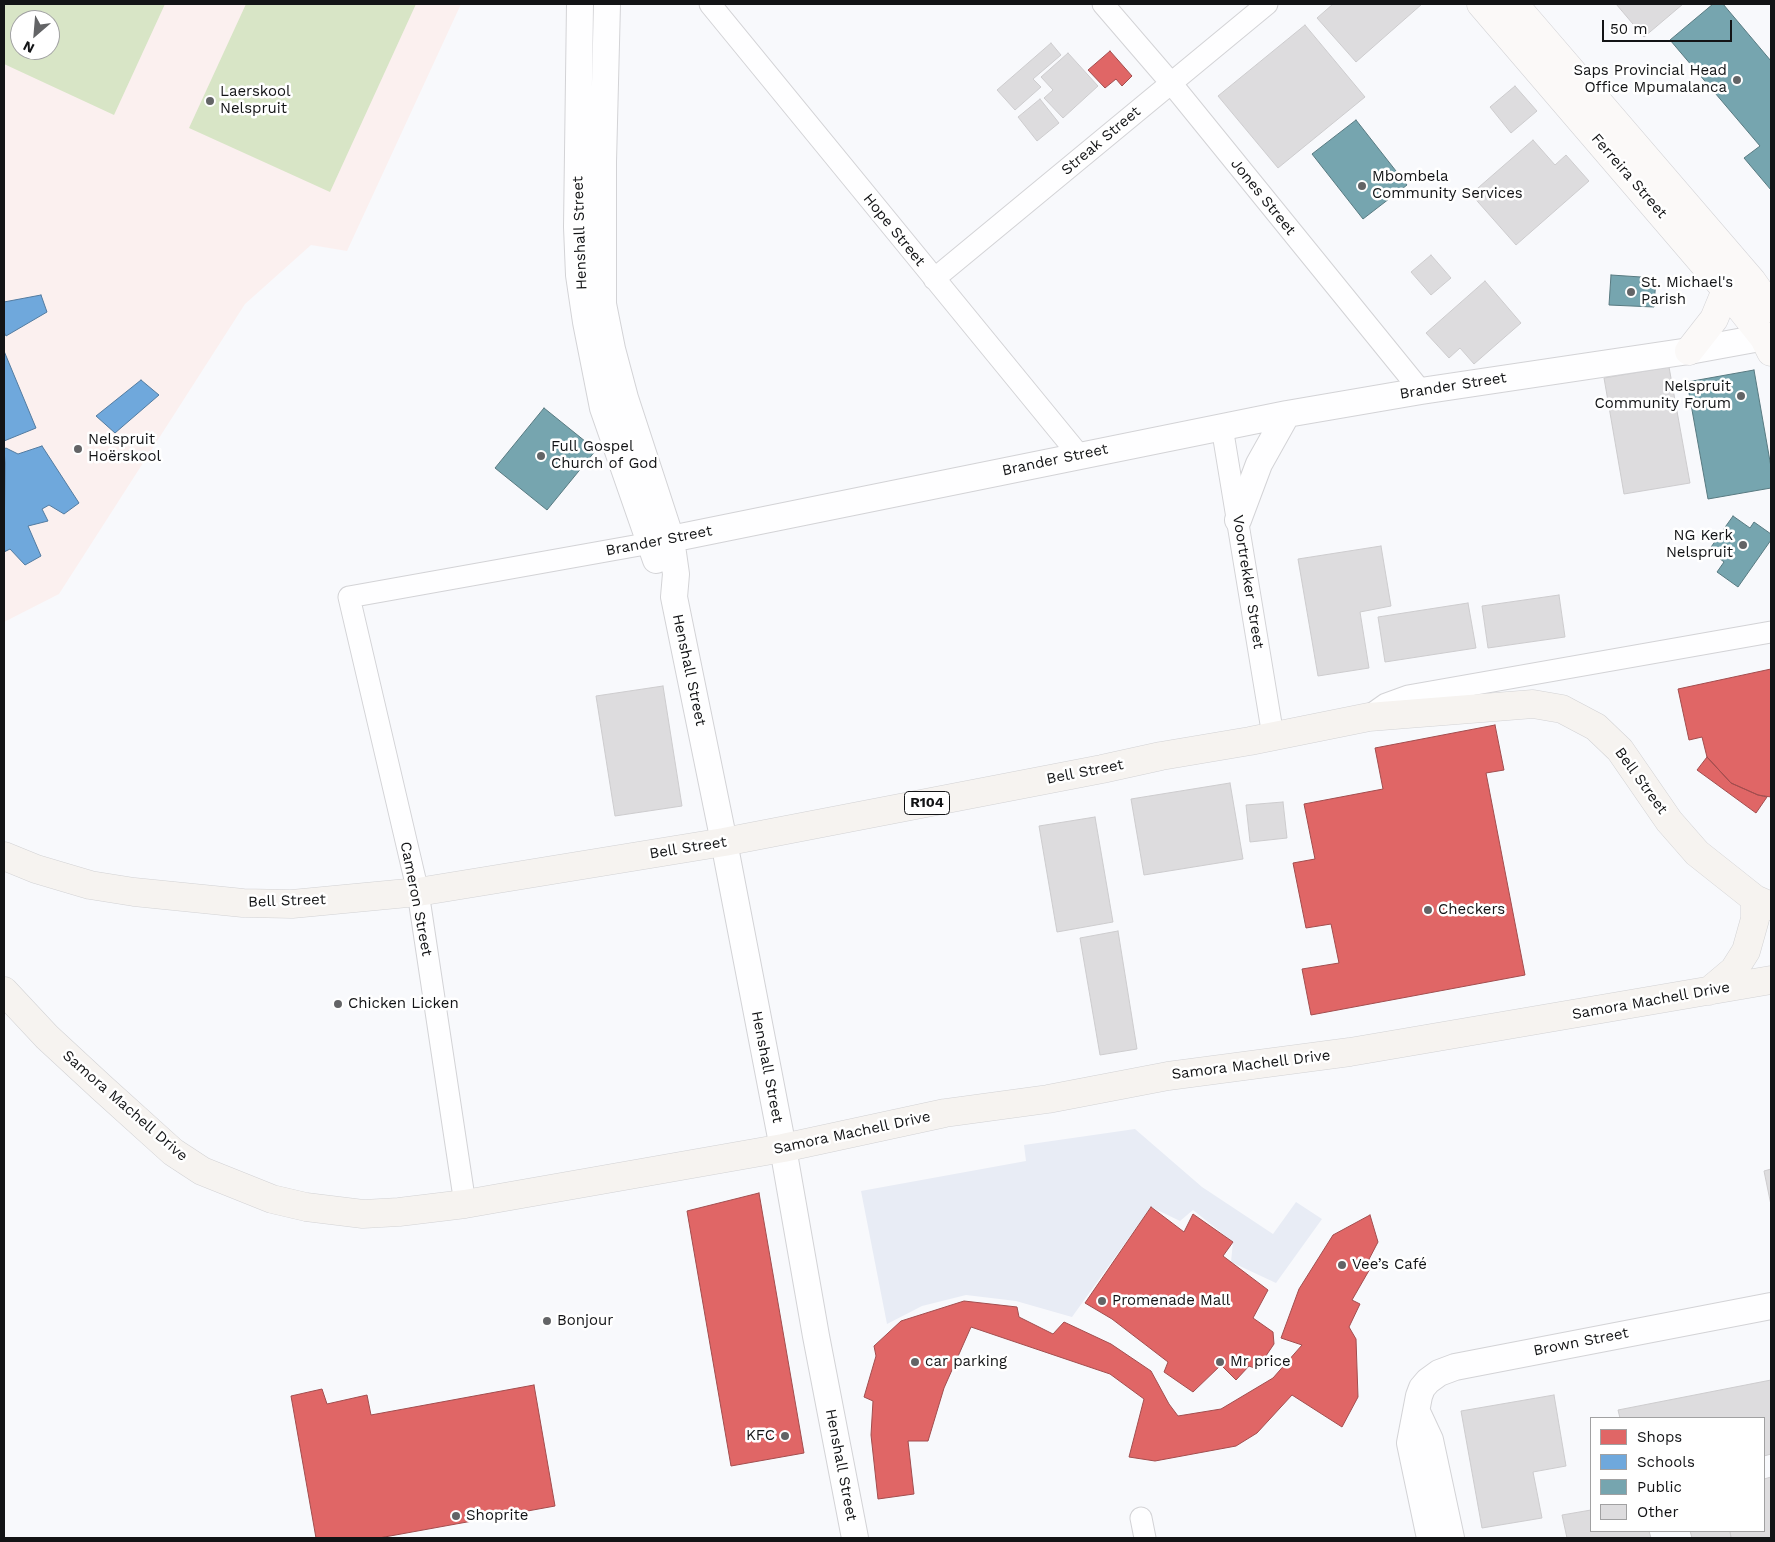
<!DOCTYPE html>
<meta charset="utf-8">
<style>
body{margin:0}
#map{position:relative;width:1775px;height:1542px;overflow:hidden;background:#f8f9fc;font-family:"Work Sans",sans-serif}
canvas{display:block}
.frame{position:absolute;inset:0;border:5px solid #131416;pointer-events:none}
.legend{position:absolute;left:1590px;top:1417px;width:175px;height:115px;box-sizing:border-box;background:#fff;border:1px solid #a1a1a2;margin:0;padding:6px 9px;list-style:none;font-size:15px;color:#131416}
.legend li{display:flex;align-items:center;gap:10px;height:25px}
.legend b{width:25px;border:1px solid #a1a1a2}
.north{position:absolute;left:10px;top:10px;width:50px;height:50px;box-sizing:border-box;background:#fff;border:1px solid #a1a1a2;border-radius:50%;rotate:207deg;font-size:14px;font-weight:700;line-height:20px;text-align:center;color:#131416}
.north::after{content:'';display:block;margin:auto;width:18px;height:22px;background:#636466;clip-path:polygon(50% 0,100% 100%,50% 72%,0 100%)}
.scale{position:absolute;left:1602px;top:20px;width:130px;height:22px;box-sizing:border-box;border:2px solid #131416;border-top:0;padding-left:6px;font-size:15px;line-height:18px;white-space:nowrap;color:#131416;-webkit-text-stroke:4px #fff;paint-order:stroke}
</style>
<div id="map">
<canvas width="1775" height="1542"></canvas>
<div class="frame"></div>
<ul class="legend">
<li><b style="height:14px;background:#e06666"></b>Shops</li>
<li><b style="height:14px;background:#6fa8dc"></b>Schools</li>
<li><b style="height:14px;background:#76a5af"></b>Public</li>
<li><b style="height:14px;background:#dddcde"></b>Other</li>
</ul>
<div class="north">N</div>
<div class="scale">50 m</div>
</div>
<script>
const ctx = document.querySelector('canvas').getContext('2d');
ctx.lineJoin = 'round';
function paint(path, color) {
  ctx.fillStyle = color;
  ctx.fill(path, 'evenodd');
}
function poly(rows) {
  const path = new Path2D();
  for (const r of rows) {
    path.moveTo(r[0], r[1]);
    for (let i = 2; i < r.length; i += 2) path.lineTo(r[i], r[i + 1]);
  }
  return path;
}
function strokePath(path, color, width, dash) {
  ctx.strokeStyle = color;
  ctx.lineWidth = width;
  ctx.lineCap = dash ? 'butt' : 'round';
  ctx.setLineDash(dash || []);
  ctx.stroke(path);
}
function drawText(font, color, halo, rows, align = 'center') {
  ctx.font = font + ' "Work Sans",sans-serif';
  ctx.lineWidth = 5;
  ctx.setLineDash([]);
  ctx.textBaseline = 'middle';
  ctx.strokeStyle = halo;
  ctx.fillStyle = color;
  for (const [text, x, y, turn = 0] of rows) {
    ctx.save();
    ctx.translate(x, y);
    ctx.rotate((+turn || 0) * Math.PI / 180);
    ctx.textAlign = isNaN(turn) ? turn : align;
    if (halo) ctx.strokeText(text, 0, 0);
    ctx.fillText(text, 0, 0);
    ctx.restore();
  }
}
const built = poly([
 [1135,1129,1202,1187,1273,1234,1296,1202,1322,1219,1276,1283,1231,1262,1233,1242,1193,1210,1180,1221,1151,1207,1072,1317,1016,1301,966,1295,922,1306,887,1324,861,1191,1026,1161,1024,1145]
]);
const education = poly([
 [4,4,461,4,347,251,311,245,245,304,59,594,4,622],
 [20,20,50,20,50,50,20,50]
]);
const green = poly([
 [4,4,165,4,114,115,4,64],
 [20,20,50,20,50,50,20,50],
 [246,4,416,4,330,192,189,128]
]);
const shops = poly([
 [1110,51,1132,76,1122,86,1116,79,1105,88,1088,70,1110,51],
 [1771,669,1771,797,1758,795,1731,783,1707,757,1702,737,1689,740,1678,689,1771,669],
 [1495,725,1504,770,1486,773,1525,975,1311,1015,1302,969,1339,963,1331,924,1306,928,1293,863,1315,859,1304,804,1383,789,1375,748,1495,725],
 [1707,757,1731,783,1758,795,1767,797,1756,813,1697,770,1707,757],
 [759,1193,804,1453,731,1466,687,1211,759,1193],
 [1151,1207,1184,1232,1193,1214,1233,1242,1223,1256,1268,1290,1253,1318,1273,1332,1274,1344,1257,1369,1249,1366,1236,1380,1221,1365,1193,1392,1164,1372,1168,1362,1112,1319,1085,1303,1151,1207],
 [1370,1215,1378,1242,1366,1265,1371,1267,1352,1300,1360,1304,1349,1327,1356,1339,1358,1397,1342,1427,1292,1395,1257,1433,1236,1446,1155,1461,1129,1457,1144,1399,1110,1374,971,1327,944,1388,928,1441,908,1441,914,1494,878,1499,871,1435,873,1401,864,1397,876,1356,874,1346,901,1321,964,1301,1017,1307,1019,1317,1053,1334,1064,1322,1111,1344,1151,1371,1169,1404,1178,1416,1221,1409,1273,1378,1302,1345,1281,1338,1299,1289,1333,1235,1370,1215],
 [534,1385,555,1506,379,1538,316,1538,291,1396,322,1389,327,1404,367,1395,371,1415,534,1385]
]);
const schools = poly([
 [41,295,47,312,6,336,4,332,4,302,41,295],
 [4,351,36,428,4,441,4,351],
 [141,380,159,395,115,433,96,416,141,380],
 [42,446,79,503,64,514,49,505,42,509,48,521,28,526,41,556,25,565,10,549,4,552,5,463,4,449,6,448,18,454,42,446]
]);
const public = poly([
 [1713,4,1723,4,1771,61,1771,190,1744,158,1760,146,1670,40,1713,4],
 [1356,120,1407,185,1363,219,1312,154,1356,120],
 [1611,275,1656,278,1654,307,1609,305,1611,275],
 [1754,370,1771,467,1771,488,1708,499,1687,382,1754,370],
 [544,408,596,450,547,510,495,468,544,408],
 [1733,516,1750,528,1754,522,1771,534,1771,540,1738,587,1717,572,1724,562,1709,550,1733,516]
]);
const building = poly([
 [1333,4,1422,4,1356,62,1317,18,1333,4],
 [1616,4,1683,4,1644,37,1616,4],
 [1305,25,1365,97,1278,168,1218,96,1305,25],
 [1051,43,1061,55,1033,79,1041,87,1015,110,997,90,1051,43],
 [1068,53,1098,86,1063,118,1044,98,1053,90,1041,77,1068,53],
 [1515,86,1537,111,1511,133,1490,107,1515,86],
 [1040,99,1059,123,1037,141,1018,117,1040,99],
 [1533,140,1555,165,1566,155,1589,181,1516,245,1471,194,1533,140],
 [1431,255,1451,278,1431,295,1411,272,1431,255],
 [1485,281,1521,323,1474,364,1460,348,1449,358,1426,333,1485,281],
 [1669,367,1690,483,1624,494,1604,378,1669,367],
 [1381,546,1391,606,1360,612,1369,668,1318,676,1298,559,1381,546],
 [1559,595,1565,637,1488,648,1482,606,1559,595],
 [1468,603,1476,648,1385,662,1378,617,1468,603],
 [663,686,682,806,615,816,596,696,663,686],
 [1230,783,1243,859,1144,875,1131,799,1230,783],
 [1283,802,1287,838,1250,842,1246,805,1283,802],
 [1095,817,1113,922,1057,932,1039,826,1095,817],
 [1118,931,1137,1049,1100,1055,1080,938,1118,931],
 [1771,1169,1771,1205,1764,1171,1771,1169],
 [1771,1380,1771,1454,1764,1456,1764,1418,1620,1418,1618,1410,1771,1380],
 [1554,1395,1566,1466,1533,1472,1542,1518,1482,1528,1461,1411,1554,1395],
 [1771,1477,1771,1538,1731,1538,1730,1531,1764,1531,1764,1479,1771,1477],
 [1591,1510,1591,1531,1649,1531,1651,1538,1567,1538,1562,1515,1591,1510],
 [1690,1531,1730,1531,1731,1538,1692,1538,1690,1531]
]);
const minor = poly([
 [710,4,1079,455],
 [1103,4,1171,83,1421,391],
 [934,279,1267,4],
 [1222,427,1273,736],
 [1369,716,1386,704,1408,696,1771,632],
 [465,1204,418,892,349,597,651,543],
 [1141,1518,1145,1538]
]);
const tertiary = poly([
 [580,4,577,227,579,275,586,322,603,408,656,560],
 [607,4,603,162,603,304,612,349,625,398,671,539,676,574,674,597,724,842,783,1148,816,1336,855,1538],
 [1238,520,1259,464,1287,414],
 [651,543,1287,414,1421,391,1689,351,1771,336],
 [1417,1412,1430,1440,1451,1538],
 [1430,1538,1410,1443,1419,1396,1422,1388,1428,1381,1439,1373,1455,1367,1771,1306]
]);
const secondary = poly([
 [1481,4,1726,290,1764,338,1771,352],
 [1514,4,1752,281,1771,308],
 [1689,351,1714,319,1726,290]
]);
const primary = poly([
 [4,856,36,869,90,885,134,892,243,903,292,904,418,892,724,842,1102,769,1161,756,1250,741,1369,717,1533,704,1562,709,1596,727,1620,750,1669,821,1697,853,1755,899,1771,906],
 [4,991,47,1037,101,1087,173,1152,202,1171,272,1199,306,1207,363,1214,399,1212,465,1204,783,1148,945,1113,1048,1099,1168,1076,1350,1052,1771,980],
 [1709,991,1734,970,1746,951,1755,919,1755,899]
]);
const markers = [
 [1737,80,5,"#636466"],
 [210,101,5,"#636466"],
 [1362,186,5,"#636466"],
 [1631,292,5,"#636466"],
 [1741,396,5,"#636466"],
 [78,449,5,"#636466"],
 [541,456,5,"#636466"],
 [1743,545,5,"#636466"],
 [1428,910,5,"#636466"],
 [338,1004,5,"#636466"],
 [1342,1265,5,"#636466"],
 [1102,1301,5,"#636466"],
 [547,1321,5,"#636466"],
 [915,1362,5,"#636466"],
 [1220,1362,5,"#636466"],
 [785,1436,5,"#636466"],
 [456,1516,5,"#636466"]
];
const shields = [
 [927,803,45]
];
const shieldNames = [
 ["R104",927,803]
];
const poiNames = [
 ["Saps Provincial Head",1727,71,"right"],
 ["Office Mpumalanca",1727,88,"right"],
 ["Laerskool",220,92],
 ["Nelspruit",220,109],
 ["Mbombela",1372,177],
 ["Community Services",1372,194],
 ["St. Michael's",1641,283],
 ["Parish",1641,300],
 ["Nelspruit",1731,387,"right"],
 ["Community Forum",1731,404,"right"],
 ["Nelspruit",88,440],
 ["Hoërskool",88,457],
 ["Full Gospel",551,447],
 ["Church of God",551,464],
 ["NG Kerk",1733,536,"right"],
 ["Nelspruit",1733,553,"right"],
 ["Checkers",1438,910],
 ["Chicken Licken",348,1004],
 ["Vee’s Café",1352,1265],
 ["Promenade Mall",1112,1301],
 ["Bonjour",557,1321],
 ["car parking",925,1362],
 ["Mr price",1230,1362],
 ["KFC",775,1436,"right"],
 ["Shoprite",466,1516]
];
const streetNames = [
 ["Streak Street",1101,141,-40],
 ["Ferreira Street",1629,176,49],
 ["Jones Street",1263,197,51],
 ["Hope Street",894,230,51],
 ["Henshall Street",580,233,-92],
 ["Brander Street",1453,386,-9],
 ["Brander Street",1055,460,-12],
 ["Brander Street",659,541,-11],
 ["Voortrekker Street",1248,582,81],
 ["Henshall Street",689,670,78],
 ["Bell Street",1085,772,-11],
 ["Bell Street",1641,781,54],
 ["Bell Street",688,848,-9],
 ["Cameron Street",416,899,79],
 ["Bell Street",287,901,-2],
 ["Samora Machell Drive",1651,1001,-10],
 ["Samora Machell Drive",1251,1065,-7],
 ["Henshall Street",767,1067,79],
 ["Samora Machell Drive",125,1106,41],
 ["Samora Machell Drive",852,1133,-12],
 ["Brown Street",1581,1342,-11],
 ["Henshall Street",841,1465,79]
];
paint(built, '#e8ecf5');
paint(education, '#fbf0ef');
paint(green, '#d8e5c6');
paint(shops, '#e06666');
strokePath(shops, '#a24d4e', 1);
paint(schools, '#6fa8dc');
strokePath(schools, '#537ca1', 1);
paint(public, '#76a5af');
strokePath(public, '#587a81', 1);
paint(building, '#dddcde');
strokePath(building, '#cdccce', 1);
strokePath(minor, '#d3d3d6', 23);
strokePath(tertiary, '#d3d3d6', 28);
strokePath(secondary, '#d3d3d6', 29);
strokePath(primary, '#d2d2d4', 29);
strokePath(minor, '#fefeff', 21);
strokePath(tertiary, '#fefeff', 26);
strokePath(secondary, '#fbf9f8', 28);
strokePath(primary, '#f6f3f0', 28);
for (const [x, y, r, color] of markers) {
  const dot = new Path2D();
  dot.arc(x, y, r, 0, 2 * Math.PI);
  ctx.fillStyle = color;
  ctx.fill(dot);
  strokePath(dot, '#fff', 2);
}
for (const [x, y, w] of shields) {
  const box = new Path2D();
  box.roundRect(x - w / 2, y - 11.5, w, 23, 4);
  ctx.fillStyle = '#fff';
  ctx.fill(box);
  strokePath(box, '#131416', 1);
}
drawText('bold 14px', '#131416', null, shieldNames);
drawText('15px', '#131416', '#fff', poiNames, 'left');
drawText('15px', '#131416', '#fff', streetNames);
</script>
